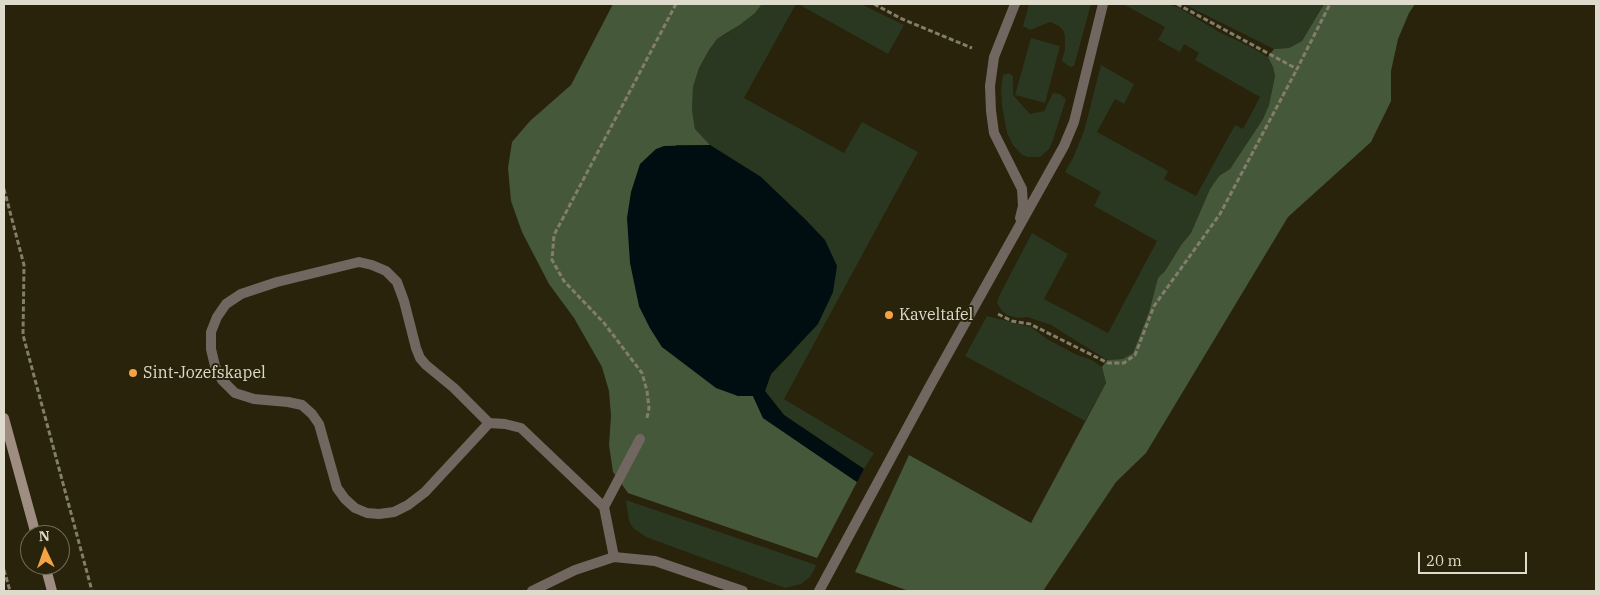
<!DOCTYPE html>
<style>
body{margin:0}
#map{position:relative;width:1600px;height:595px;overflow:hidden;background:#28230a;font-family:"IBM Plex Serif",serif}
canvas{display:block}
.frame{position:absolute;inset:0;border:5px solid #dedbcc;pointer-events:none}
.north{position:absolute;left:20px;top:525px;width:50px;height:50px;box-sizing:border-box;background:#28230a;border:1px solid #716d58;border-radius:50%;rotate:357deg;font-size:14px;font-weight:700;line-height:20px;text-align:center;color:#dedbcc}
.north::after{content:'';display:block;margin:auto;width:18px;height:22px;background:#f4a344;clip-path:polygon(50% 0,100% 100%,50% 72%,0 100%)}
.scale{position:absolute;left:1418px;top:552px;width:109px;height:22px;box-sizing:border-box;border:2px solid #dedbcc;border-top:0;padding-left:6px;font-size:15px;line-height:18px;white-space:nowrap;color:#dedbcc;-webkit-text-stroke:4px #28230a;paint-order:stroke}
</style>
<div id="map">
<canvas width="1600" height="595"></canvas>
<div class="frame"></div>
<div class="north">N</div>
<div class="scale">20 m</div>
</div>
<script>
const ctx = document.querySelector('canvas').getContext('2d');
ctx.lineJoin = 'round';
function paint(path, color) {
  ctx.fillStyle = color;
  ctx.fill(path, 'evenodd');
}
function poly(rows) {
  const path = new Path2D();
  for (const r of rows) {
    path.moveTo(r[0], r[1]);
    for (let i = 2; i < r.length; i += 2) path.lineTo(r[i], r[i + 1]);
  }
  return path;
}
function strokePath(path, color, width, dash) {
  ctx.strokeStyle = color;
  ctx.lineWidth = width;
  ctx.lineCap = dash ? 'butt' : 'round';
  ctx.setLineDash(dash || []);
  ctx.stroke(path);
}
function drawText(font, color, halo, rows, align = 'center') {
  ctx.font = font + ' "IBM Plex Serif",serif';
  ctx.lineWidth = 4;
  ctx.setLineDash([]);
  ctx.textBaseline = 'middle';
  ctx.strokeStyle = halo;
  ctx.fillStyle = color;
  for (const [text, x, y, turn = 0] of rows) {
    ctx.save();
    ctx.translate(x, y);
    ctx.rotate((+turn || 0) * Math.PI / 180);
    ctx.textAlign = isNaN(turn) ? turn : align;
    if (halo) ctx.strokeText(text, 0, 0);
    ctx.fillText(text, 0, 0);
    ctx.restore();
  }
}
const green = poly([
 [762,4,796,4,744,98,844,153,862,122,918,152,784,399,874,453,864,469,784,415,765,391,771,374,793,352,761,177,710,145,695,129,692,110,693,87,699,68,709,50,717,39,728,33,755,13],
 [798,4,861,4,904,25,888,54],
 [1029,4,1091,4,1074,66,1070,67,1063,62,1062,59,1065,50,1065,36,1063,30,1059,26,1050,22,1030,30,1023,26],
 [1123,4,1167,4,1178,7,1219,32,1249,46,1268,57,1273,67,1275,76,1269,105,1263,119,1230,169,1219,176,1210,189,1191,233,1181,245,1165,271,1158,279,1149,312,1133,353,1123,359,1107,360,1051,325,1027,317,1018,318,1007,315,1002,311,997,303,1000,294,1032,233,1068,254,1044,299,1108,333,1157,241,1094,206,1101,192,1065,172,1073,158,1084,131,1101,65,1134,84,1124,104,1115,99,1097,132,1168,171,1164,179,1196,196,1235,125,1243,129,1260,97,1195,60,1199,53,1184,44,1180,52,1158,40,1165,27],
 [1184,4,1324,4,1302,41,1289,48,1274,49],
 [1031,38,1060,46,1045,103,1015,95],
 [1009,73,1013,76,1013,95,1030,114,1044,111,1053,93,1060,94,1066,99,1053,140,1049,149,1040,157,1028,157,1022,155,1013,145,1007,133,1002,106,1001,89,1003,75],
 [987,316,1031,327,1047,339,1075,354,1092,360,1102,367,1106,383,1085,421,965,356],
 [626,500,816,565,814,570,810,577,801,584,785,588,646,537,633,528,629,521]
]);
const forest = poly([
 [613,4,762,4,755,13,741,24,717,39,709,50,699,68,693,87,692,110,695,129,710,145,676,145,639,306,650,328,662,347,738,396,753,396,763,418,857,482,817,558,628,493,613,472,609,445,611,416,609,391,602,367,574,318,549,284,522,232,511,201,508,168,512,142,530,121,571,85],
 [1324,4,1415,4,1409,13,1398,39,1391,71,1391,101,1371,142,1288,217,1146,453,1116,482,1043,591,909,591,855,572,909,455,1031,523,1106,383,1102,367,1107,360,1123,359,1133,353,1149,312,1158,278,1165,271,1181,245,1191,233,1210,189,1219,176,1230,169,1263,119,1269,105,1275,76,1273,67,1268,57,1274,49,1289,48,1302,41]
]);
const water = poly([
 [710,145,761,177,806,220,825,240,837,266,833,292,818,324,771,374,765,391,784,415,864,469,857,482,763,418,753,396,738,396,716,388,662,347,650,328,639,306,630,263,627,218,631,192,640,164,656,149,664,146]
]);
const path = poly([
 [874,4,902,19,972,48],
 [1177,4,1297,69,1330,4],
 [4,189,24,265,23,335,92,591],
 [998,314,1012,321,1030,324,1108,363,1124,363,1135,355,1154,306,1220,214,1297,69],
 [647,418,649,408,647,391,642,373,604,323,564,281,552,260,554,235,676,4],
 [4,570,10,591]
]);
const lane = poly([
 [1015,4,994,57,990,86,991,111,994,133,1022,189,1023,206,1020,218],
 [489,423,425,492,408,505,394,512,379,514,367,513,355,508,345,499,337,488,319,424,312,414,302,405,288,402,254,399,235,393,222,380,215,366,211,349,211,332,217,317,226,304,241,294,277,282,359,262,372,265,386,271,397,282,404,301,416,348,420,358,426,365,454,388,489,423,505,424,521,428,604,507],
 [614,557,604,507,640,439],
 [819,591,931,384,1064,146,1074,122,1103,4]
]);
const street = poly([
 [532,591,575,570,614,557,655,561,743,591]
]);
const secondary = poly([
 [4,418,36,535],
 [45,565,52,591]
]);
const markers = [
 [889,315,5,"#f4a344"],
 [133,373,5,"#f4a344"]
];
const poiNames = [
 ["Kaveltafel",899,315],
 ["Sint-Jozefskapel",143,373]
];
paint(green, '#2a3721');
paint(forest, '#46583a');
paint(water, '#000e11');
strokePath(path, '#827e69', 3, [5, 2.5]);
strokePath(lane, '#726760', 10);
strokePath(street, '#726760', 10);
strokePath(secondary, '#9f8d82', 10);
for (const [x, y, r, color] of markers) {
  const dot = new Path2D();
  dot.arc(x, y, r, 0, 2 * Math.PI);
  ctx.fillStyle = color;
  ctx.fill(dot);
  strokePath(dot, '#28230a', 2);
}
drawText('16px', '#dedbcc', '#28230a', poiNames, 'left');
</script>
